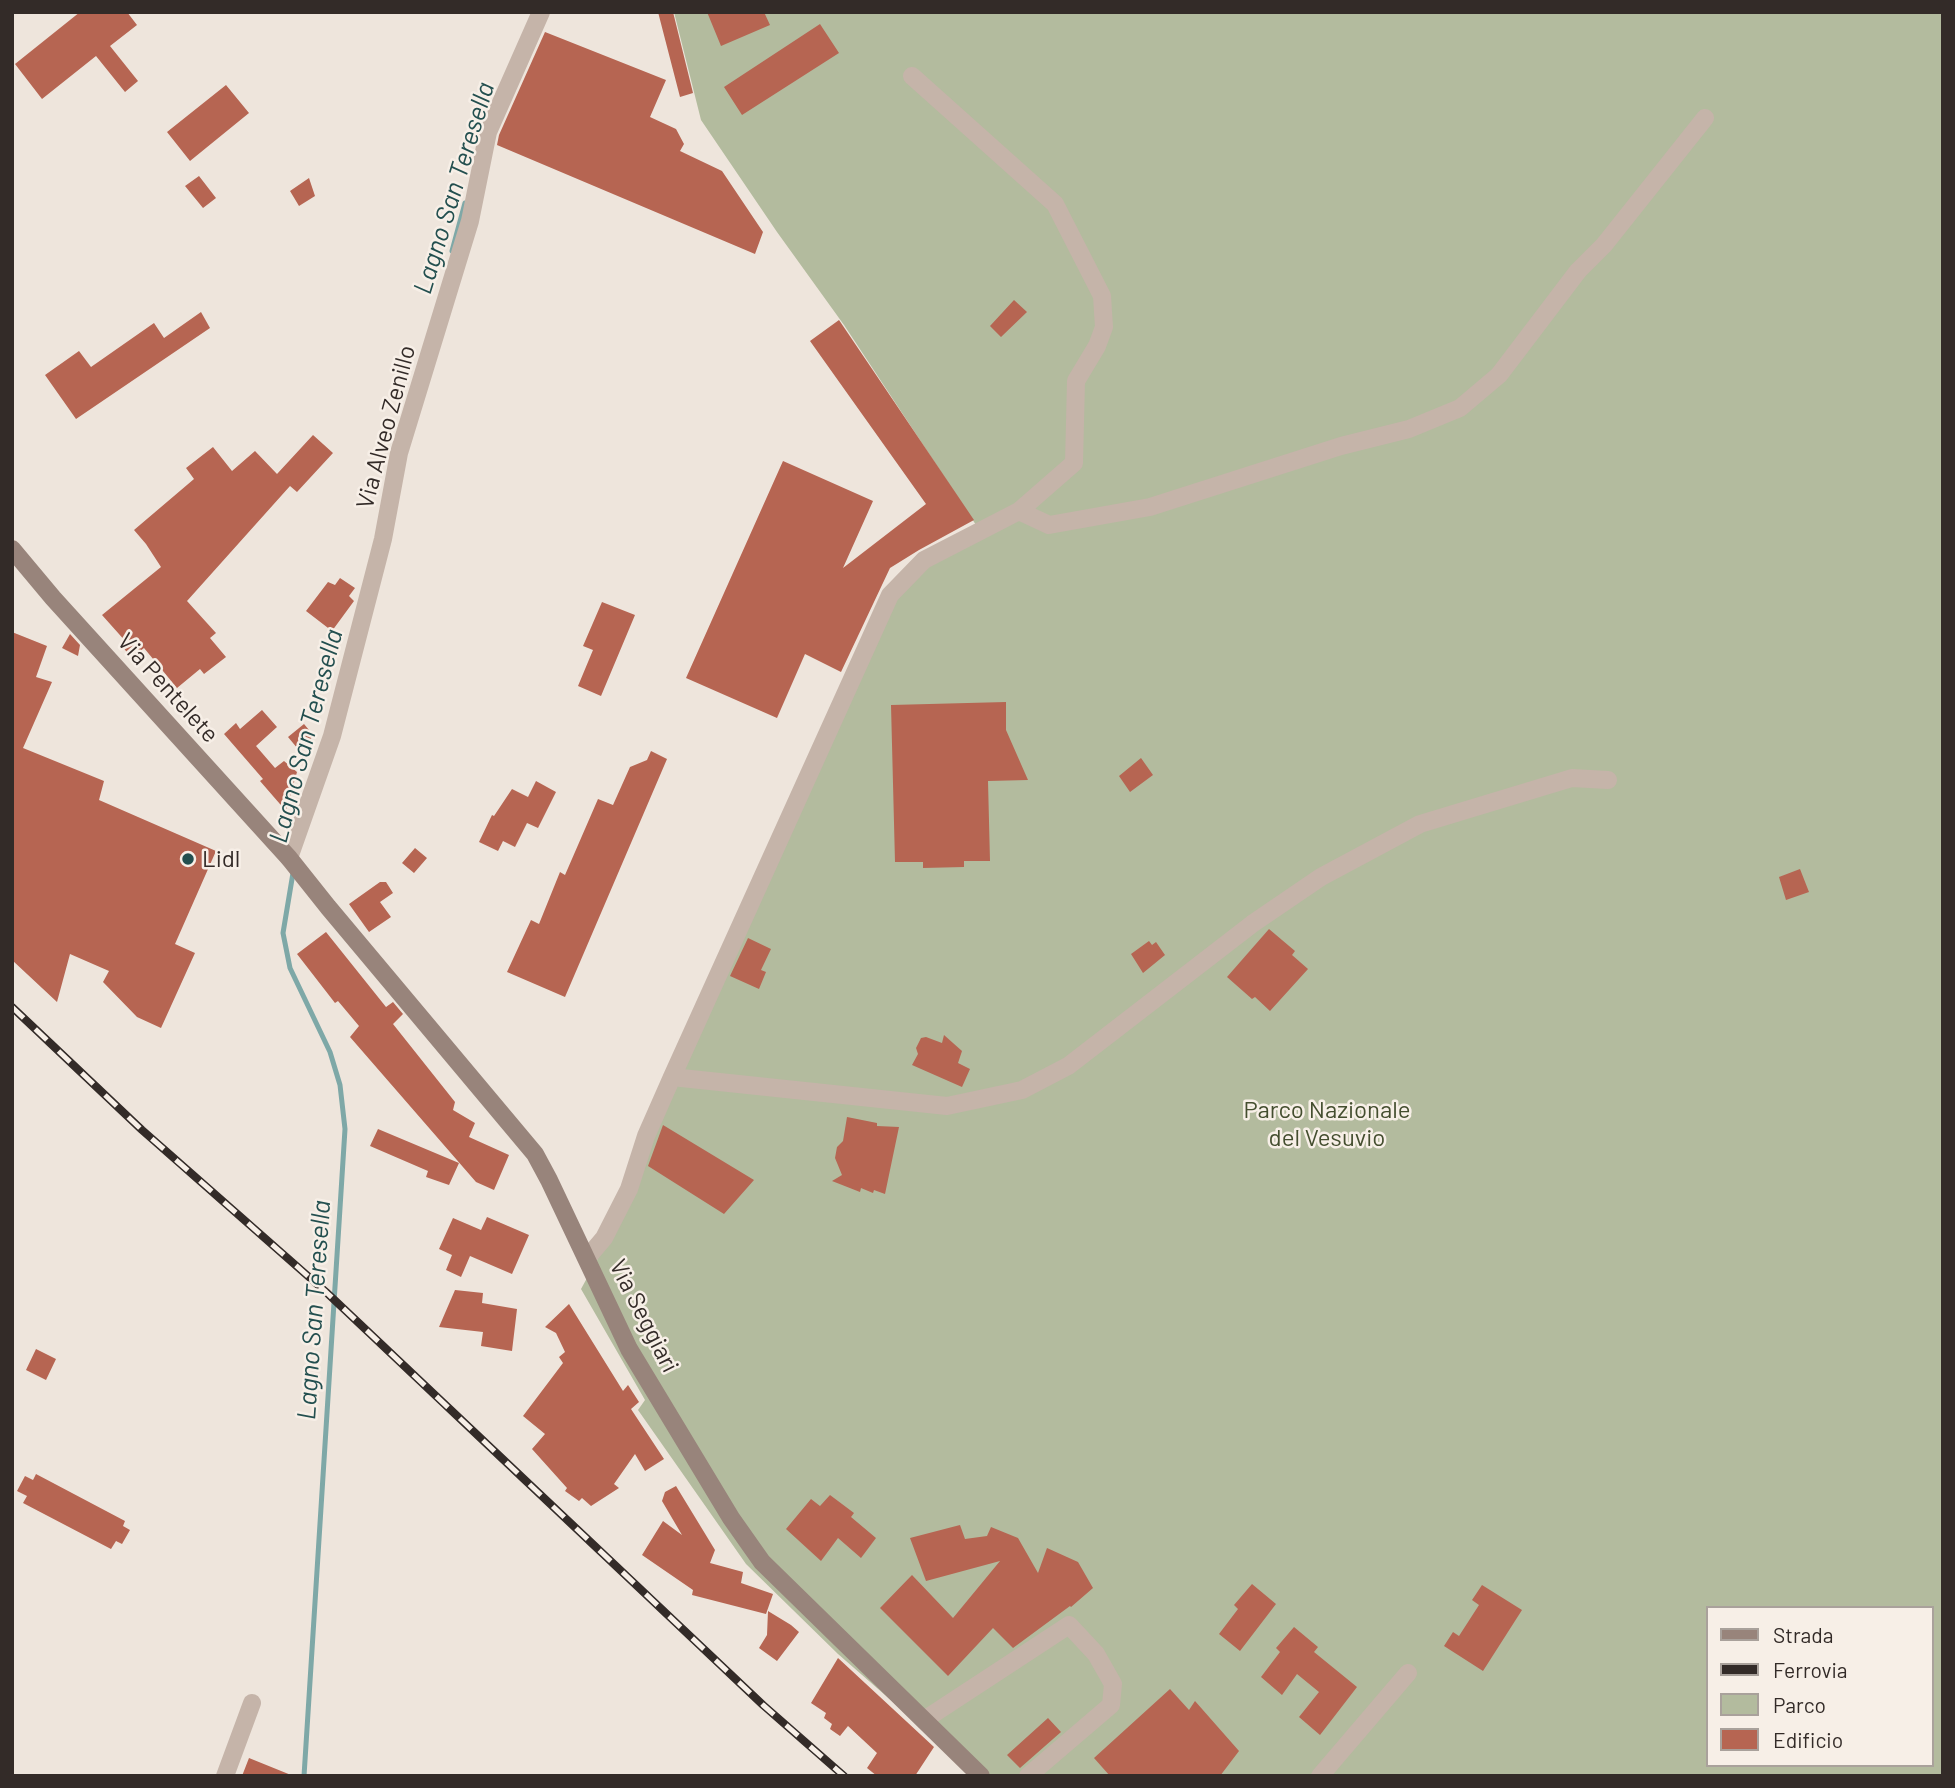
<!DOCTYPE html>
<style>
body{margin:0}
#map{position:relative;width:1955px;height:1788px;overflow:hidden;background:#eee5dc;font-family:Barlow,sans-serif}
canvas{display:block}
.frame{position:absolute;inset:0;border:14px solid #332b28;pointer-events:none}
.legend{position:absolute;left:1706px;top:1606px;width:228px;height:161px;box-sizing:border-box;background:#f7efe7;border:2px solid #a9a19b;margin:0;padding:9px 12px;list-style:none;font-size:21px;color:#332b28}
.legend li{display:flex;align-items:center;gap:14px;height:35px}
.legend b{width:35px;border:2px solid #a9a19b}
</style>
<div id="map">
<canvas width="1955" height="1788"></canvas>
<div class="frame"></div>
<ul class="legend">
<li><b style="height:9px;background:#98847b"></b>Strada</li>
<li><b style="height:9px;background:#332b28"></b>Ferrovia</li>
<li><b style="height:19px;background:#b3bb9e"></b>Parco</li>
<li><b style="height:19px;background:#b66552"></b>Edificio</li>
</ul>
</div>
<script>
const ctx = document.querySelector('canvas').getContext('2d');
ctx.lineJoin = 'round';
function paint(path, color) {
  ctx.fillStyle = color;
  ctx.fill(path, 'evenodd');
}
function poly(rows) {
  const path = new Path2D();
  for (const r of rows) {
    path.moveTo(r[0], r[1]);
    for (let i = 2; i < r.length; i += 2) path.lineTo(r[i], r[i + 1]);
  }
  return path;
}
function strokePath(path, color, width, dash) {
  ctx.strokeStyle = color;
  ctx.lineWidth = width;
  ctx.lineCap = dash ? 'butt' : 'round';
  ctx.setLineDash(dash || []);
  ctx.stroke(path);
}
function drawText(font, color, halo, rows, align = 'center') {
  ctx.font = font + ' Barlow,sans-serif';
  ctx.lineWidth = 5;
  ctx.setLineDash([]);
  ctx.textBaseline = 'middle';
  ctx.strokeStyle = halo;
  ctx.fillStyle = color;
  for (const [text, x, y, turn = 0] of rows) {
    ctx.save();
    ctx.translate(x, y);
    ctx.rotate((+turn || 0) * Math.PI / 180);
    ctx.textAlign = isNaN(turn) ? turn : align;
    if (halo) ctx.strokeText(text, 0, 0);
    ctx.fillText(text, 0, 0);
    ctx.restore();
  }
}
const green = poly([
 [674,12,1943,12,1943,1776,969,1776,940,1743,838,1654,746,1564,638,1410,645,1400,581,1289,621,1216,675,1073,901,574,980,531,844,325,777,232,701,120],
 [1708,1608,1932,1608,1932,1765,1708,1765]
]);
const stream = poly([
 [452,251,465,203],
 [293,873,283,933,290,968,330,1052,340,1085,345,1129,304,1776]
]);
const building = poly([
 [80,12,127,12,137,25,110,46,138,81,125,92,96,56,42,99,15,64],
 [658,12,673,12,693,93,680,97],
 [707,12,764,12,770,25,721,46],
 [820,24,839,53,742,115,724,87],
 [545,32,666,80,650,117,676,129,684,144,680,151,722,171,763,232,755,254,497,145,499,135],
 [226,85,249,113,190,161,167,132],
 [199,176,216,198,203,208,185,186],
 [309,178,315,196,299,206,290,191],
 [1014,300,1027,312,1001,337,990,326],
 [201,312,210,328,76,419,45,375,79,351,91,367,154,323,164,338],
 [839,320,974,520,919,550,890,568,841,672,805,654,777,718,686,678,783,461,873,501,843,568,926,504,810,341],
 [313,435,333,453,297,492,290,486,187,601,216,633,210,638,226,657,204,674,200,669,177,688,144,648,131,658,123,647,127,643,102,615,161,567,146,544,134,530,194,479,186,468,213,447,232,471,255,451,277,474],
 [340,578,355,588,349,596,354,601,332,631,306,611,328,582,335,585],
 [602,602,635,615,601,696,578,686,593,650,583,646],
 [12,632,47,646,36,677,52,682,23,748,104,781,99,800,216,851,175,944,195,953,161,1028,137,1017,103,982,109,971,70,954,57,1002,12,960],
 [70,634,80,645,78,656,62,648],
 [1006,702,1006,730,1028,780,988,781,990,861,964,861,964,867,923,868,923,862,895,862,891,705],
 [262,710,277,727,256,746,275,768,284,761,297,772,286,811,260,781,263,779,224,734,236,723,240,729],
 [304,724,314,736,298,749,288,737],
 [651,751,667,759,565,997,507,972,531,920,539,924,560,872,565,875,598,799,613,805,630,767,647,760],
 [1141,758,1153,775,1130,792,1119,776],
 [536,781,556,792,538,828,527,823,515,847,503,841,498,851,479,842,492,815,494,816,512,789,528,797],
 [415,848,427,858,414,873,402,863],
 [1800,869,1809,892,1786,900,1779,877],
 [380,882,386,882,393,893,380,902,391,917,369,932,349,904],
 [1269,929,1295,951,1292,955,1308,969,1270,1011,1255,997,1252,999,1227,977],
 [326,932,386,1007,393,1002,403,1014,393,1024,455,1102,453,1110,475,1123,469,1137,509,1155,494,1190,476,1182,350,1037,359,1026,338,1001,335,1003,297,954],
 [748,938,771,949,761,970,766,972,759,989,730,976],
 [1149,941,1152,945,1156,942,1165,955,1143,973,1131,954],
 [944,1035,962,1051,958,1063,970,1069,962,1087,912,1065,918,1054,916,1048,921,1038,926,1037,942,1043],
 [847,1117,877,1123,877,1126,899,1127,885,1194,874,1190,873,1193,861,1188,860,1192,832,1181,842,1175,835,1158,837,1147,843,1141],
 [663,1125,754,1180,724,1214,648,1166],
 [378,1129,459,1163,449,1185,426,1177,428,1171,370,1146],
 [487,1217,529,1235,512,1274,470,1256,461,1277,446,1270,452,1255,439,1249,453,1218,481,1230],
 [455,1290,483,1293,482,1303,517,1309,512,1351,481,1346,483,1332,439,1327],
 [569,1304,623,1391,628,1385,639,1402,631,1409,664,1459,645,1471,635,1454,614,1484,619,1488,591,1506,582,1498,579,1501,565,1491,567,1488,532,1449,545,1434,523,1416,563,1363,559,1357,565,1352,556,1333,545,1327],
 [36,1349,56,1359,46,1380,26,1370],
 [36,1474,125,1521,123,1526,130,1530,122,1544,116,1541,111,1549,23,1503,27,1496,17,1491,25,1476,33,1480],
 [676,1486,715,1550,710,1563,743,1572,741,1583,773,1594,766,1614,692,1595,693,1590,642,1555,663,1521,682,1535,662,1501,665,1492],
 [830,1495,854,1513,851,1517,876,1538,861,1558,838,1538,821,1561,786,1529,811,1499,820,1506],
 [960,1525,965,1539,987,1536,991,1527,1018,1538,1038,1573,1047,1548,1078,1562,1093,1588,1071,1607,1070,1606,1013,1648,993,1628,948,1676,880,1608,912,1575,953,1618,1000,1561,926,1581,910,1538],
 [1252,1584,1276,1604,1240,1651,1219,1634,1238,1609,1234,1605],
 [1482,1585,1522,1610,1483,1671,1444,1646,1453,1632,1459,1636,1479,1605,1472,1600],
 [768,1611,791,1625,799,1632,777,1661,759,1648,767,1635],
 [1294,1627,1318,1647,1314,1652,1357,1687,1320,1735,1299,1717,1319,1692,1297,1674,1282,1695,1261,1677,1280,1652,1276,1648],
 [838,1658,934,1747,915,1776,877,1776,867,1768,877,1753,848,1726,840,1736,830,1729,832,1724,824,1718,826,1713,811,1703],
 [1170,1689,1189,1710,1195,1701,1239,1751,1220,1776,1110,1776,1094,1758],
 [1048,1718,1061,1732,1020,1768,1007,1755],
 [249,1758,291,1775,291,1776,242,1776]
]);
const street = poly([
 [1019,511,1049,525,1150,507,1341,446,1409,429,1460,408,1499,375,1578,271,1604,245,1705,118],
 [289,858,332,736,383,539,399,453,470,221,488,132,541,12],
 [672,1077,947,1106,1022,1090,1068,1066,1252,924,1321,877,1420,824,1572,778,1608,780],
 [587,1258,604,1238,629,1189,646,1136,672,1077,890,595,924,560,1019,511,1074,463,1076,381,1097,346,1104,327,1102,296,1055,204,912,76],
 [924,1720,1069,1625,1096,1654,1113,1684,1111,1705,1028,1776],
 [225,1776,252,1703],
 [1320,1776,1408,1673]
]);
const secondary = poly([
 [12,549,53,598,289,858,328,907,535,1154,549,1180,629,1349,731,1518,762,1562,981,1776]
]);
const rail = poly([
 [12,1007,142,1130,326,1292,763,1705,844,1776]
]);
const markers = [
 [188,859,7,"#234f4f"]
];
const streetNames = [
 ["Via Alveo Zenillo",386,427,-75],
 ["Via Pentelete",168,688,48],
 ["Via Seggiari",644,1316,63]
];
const poiNames = [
 ["Lidl",202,859]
];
const parkNames = [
 ["Parco Nazionale",1327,1110],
 ["del Vesuvio",1327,1138]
];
const waterNames = [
 ["Lagno San Teresella",454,188,-73],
 ["Lagno San Teresella",306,736,-75],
 ["Lagno San Teresella",314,1310,-86]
];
paint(green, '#b3bb9e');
strokePath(stream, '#7ea8a7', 5);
paint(building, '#b66552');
strokePath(street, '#c5b4a9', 18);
strokePath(secondary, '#98847b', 18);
strokePath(rail, '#332b28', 8);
strokePath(rail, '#f7efe7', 5, [16]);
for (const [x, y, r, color] of markers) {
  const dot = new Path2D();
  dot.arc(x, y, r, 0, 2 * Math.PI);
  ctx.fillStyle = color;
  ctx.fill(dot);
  strokePath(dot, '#f7efe7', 2.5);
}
drawText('24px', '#332b28', '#f7efe7', streetNames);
drawText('24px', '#332b28', '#f7efe7', poiNames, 'left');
drawText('24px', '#444e2f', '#f7efe7', parkNames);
drawText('italic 26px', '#234f4f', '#f7efe7', waterNames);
</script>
